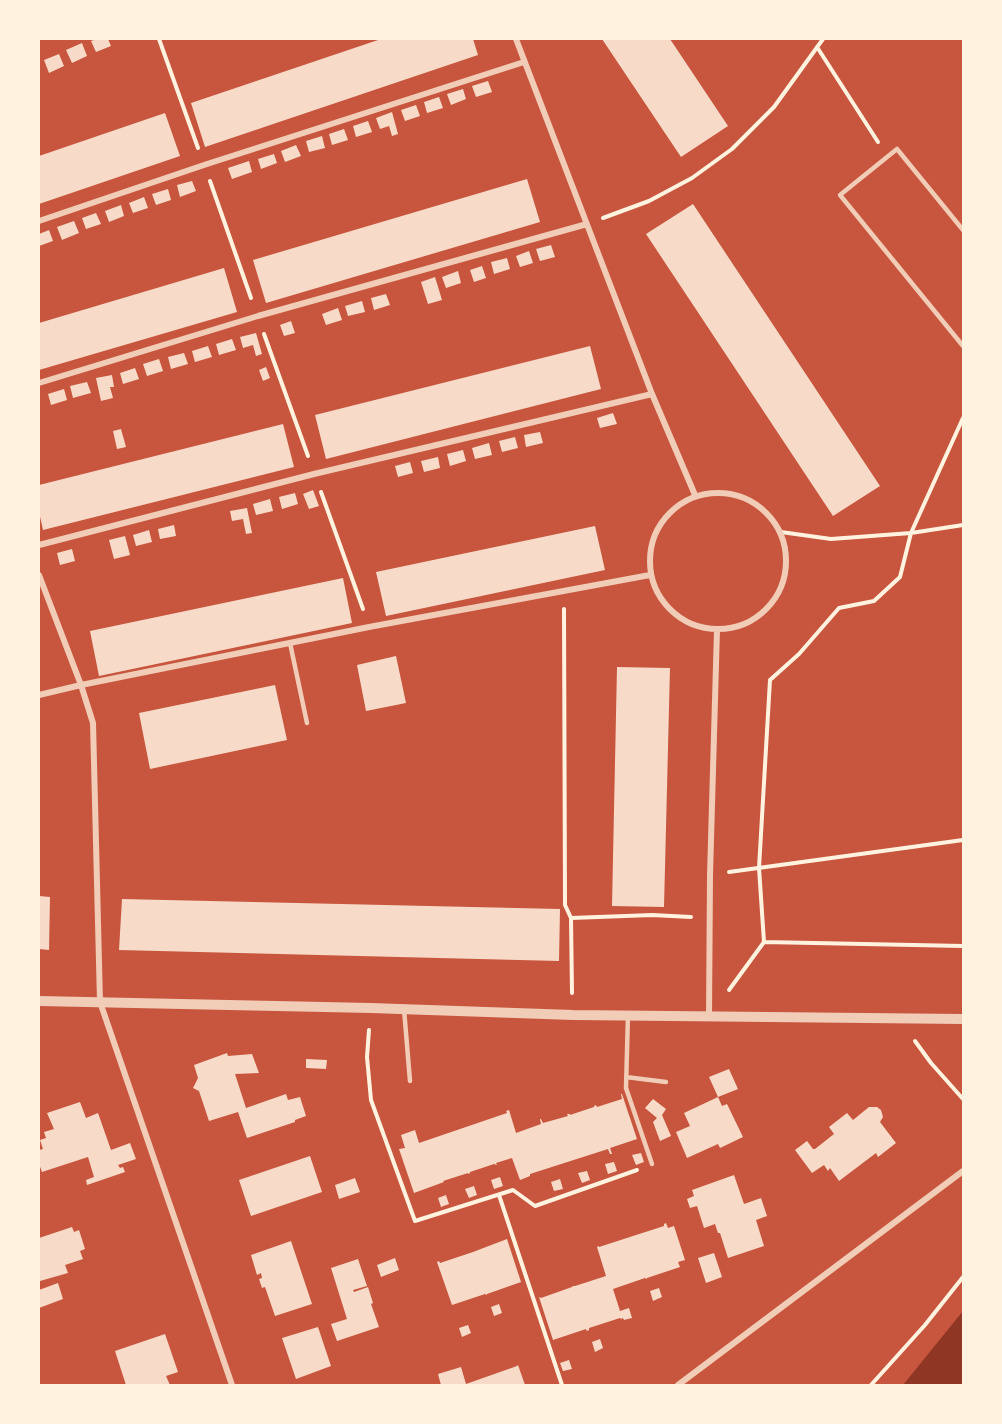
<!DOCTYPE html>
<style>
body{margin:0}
#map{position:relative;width:1002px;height:1424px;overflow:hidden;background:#c8553d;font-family:Commissioner,sans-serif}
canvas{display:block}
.frame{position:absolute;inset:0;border:40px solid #fff3e0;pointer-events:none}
</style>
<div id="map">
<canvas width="1002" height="1424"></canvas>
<div class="frame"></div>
</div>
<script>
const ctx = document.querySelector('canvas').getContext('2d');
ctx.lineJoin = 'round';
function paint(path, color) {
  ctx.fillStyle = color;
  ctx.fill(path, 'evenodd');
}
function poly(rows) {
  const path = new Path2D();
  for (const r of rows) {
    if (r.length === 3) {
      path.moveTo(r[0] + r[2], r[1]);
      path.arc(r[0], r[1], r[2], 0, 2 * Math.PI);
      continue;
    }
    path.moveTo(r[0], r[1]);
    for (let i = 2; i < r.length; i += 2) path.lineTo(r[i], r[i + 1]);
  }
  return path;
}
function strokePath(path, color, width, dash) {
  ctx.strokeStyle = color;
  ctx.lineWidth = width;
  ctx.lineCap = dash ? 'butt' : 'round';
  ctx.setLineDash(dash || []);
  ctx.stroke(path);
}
const water = poly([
 [963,1311,963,1385,903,1385]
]);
const building = poly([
 [97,39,108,39,111,46,96,52,91,41],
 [381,39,473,39,478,55,205,147,191,103],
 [602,39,670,39,728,126,681,157],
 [82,43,87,56,72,63,66,50],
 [59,54,64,66,49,73,44,60],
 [488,81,492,92,476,97,472,86],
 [463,89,466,99,451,105,447,94],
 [439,97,443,108,427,113,424,102],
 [416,105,420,116,405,121,401,110],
 [392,112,398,134,392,136,389,126,380,129,376,118],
 [165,113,180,156,39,204,39,156],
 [368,121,372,132,356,137,353,126],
 [344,129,348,140,332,145,329,134],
 [322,136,325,148,309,152,306,141],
 [296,145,301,156,285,162,281,151],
 [274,154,277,163,261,169,258,159],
 [249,161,252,172,232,179,228,168],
 [527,179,540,222,266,303,253,260],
 [192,181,196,191,180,197,177,185],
 [168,189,171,200,156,205,152,194],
 [144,197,148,208,133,213,129,203],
 [693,204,880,486,833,516,646,234],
 [121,205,124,216,109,222,105,211],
 [96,213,101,224,86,229,82,218],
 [74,221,79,233,62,240,57,227],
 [49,230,53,241,39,246,39,234],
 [551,245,555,257,540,261,536,249],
 [529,251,533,263,520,267,516,256],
 [507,258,510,269,494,274,491,262],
 [482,266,486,278,474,282,470,270],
 [224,268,237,312,39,370,39,323],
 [458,271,461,283,446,288,442,277],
 [435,277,442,300,428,304,421,282],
 [386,294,390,305,374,310,371,298],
 [362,301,365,312,348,316,345,306],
 [338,308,342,320,326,325,322,314],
 [291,321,295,333,284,336,280,325],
 [256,333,262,354,256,356,253,345,243,348,240,337],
 [232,339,236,350,219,355,216,344],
 [208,346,212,357,195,362,192,351],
 [590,346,601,389,326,459,315,415],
 [184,353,188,364,171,369,168,357],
 [159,359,163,371,147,376,143,364],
 [266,367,270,378,263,381,259,370],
 [135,368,139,379,123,384,120,373],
 [112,375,114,387,110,387,113,398,101,401,96,378],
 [87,382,91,393,73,398,70,386],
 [64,389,67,400,51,405,48,394],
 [613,413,617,424,600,428,597,418],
 [283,424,294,467,43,530,39,512,39,485],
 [121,429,126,447,117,449,113,431],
 [540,432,543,443,526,447,524,435],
 [515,437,518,448,502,452,499,441],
 [489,443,492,455,475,459,472,448],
 [463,450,466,461,450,466,447,454],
 [438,457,440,468,424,472,421,461],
 [410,462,413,473,398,477,395,466],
 [313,490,319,506,309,509,303,494],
 [295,493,298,504,282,509,279,497],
 [270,499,273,511,256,515,253,504],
 [247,508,252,533,246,534,243,519,232,521,230,511],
 [174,525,176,536,160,539,158,529],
 [595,526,605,570,386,616,376,572],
 [149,530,152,542,136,546,133,535],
 [125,536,130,555,114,559,109,540],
 [72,549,75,561,60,565,57,553],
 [343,578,352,623,99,676,90,631],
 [396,656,406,703,366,711,357,665],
 [617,667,670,668,664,907,612,906],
 [275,685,287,740,150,769,139,713],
 [39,896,50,897,49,950,39,949],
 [122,899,560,909,559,961,119,950],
 [227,1053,228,1056,252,1054,259,1073,235,1074,246,1108,286,1094,288,1100,300,1097,306,1116,295,1120,295,1122,247,1138,238,1112,209,1121,199,1091,193,1088,198,1078,194,1065],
 [306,1059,327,1060,326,1069,306,1068],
 [729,1069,738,1089,718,1097,709,1077],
 [621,1094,622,1094,637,1139,610,1148,612,1154,610,1154,608,1149,530,1174,530,1176,520,1180,512,1158,496,1163,497,1165,494,1164,470,1172,470,1173,468,1174,468,1173,443,1181,444,1182,414,1193,399,1149,405,1148,401,1135,415,1130,419,1143,507,1113,506,1111,509,1110,516,1133,541,1124,540,1119,541,1119,543,1123,568,1116,567,1114,570,1114,570,1115,594,1107,594,1106,596,1105,597,1107,622,1099],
 [718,1097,722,1106,727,1104,743,1137,720,1148,718,1144,687,1158,676,1132,690,1126,684,1113],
 [653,1099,666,1109,662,1115,671,1136,660,1141,653,1122,657,1118,645,1108],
 [80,1102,86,1118,98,1113,111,1150,130,1143,136,1159,118,1165,120,1168,123,1167,125,1172,87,1185,86,1180,94,1177,88,1157,42,1172,39,1164,39,1150,43,1149,40,1140,46,1138,44,1132,54,1129,47,1113],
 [869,1107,877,1107,881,1110,883,1117,880,1122,896,1143,878,1157,876,1153,839,1181,830,1168,828,1171,824,1165,812,1173,795,1150,807,1141,813,1149,815,1149,834,1134,829,1127,847,1113,853,1120],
 [641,1153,644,1162,636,1165,632,1155],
 [310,1156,322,1192,251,1216,239,1180],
 [614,1162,617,1171,608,1174,605,1164],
 [587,1171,590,1180,582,1183,578,1173],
 [734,1175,744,1204,761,1198,767,1216,756,1220,764,1246,728,1258,720,1233,718,1233,715,1224,704,1228,697,1206,690,1208,687,1199,694,1196,692,1190],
 [500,1177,503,1186,494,1189,491,1180],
 [355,1178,360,1192,339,1199,335,1185],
 [560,1179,563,1189,554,1191,551,1182],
 [474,1186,477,1195,469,1198,465,1189],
 [446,1195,449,1204,441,1207,438,1198],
 [666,1223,668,1228,674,1226,685,1260,678,1262,680,1267,647,1278,647,1279,645,1278,613,1289,620,1311,629,1308,632,1318,624,1320,623,1318,621,1319,620,1318,589,1328,589,1330,587,1331,586,1329,553,1340,539,1297,541,1298,572,1287,573,1286,575,1286,606,1276,597,1247,599,1246,599,1247,664,1226,664,1224],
 [72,1227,74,1232,79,1230,85,1249,80,1251,83,1259,65,1265,68,1273,40,1281,39,1238],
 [507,1239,521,1282,487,1294,487,1295,485,1294,452,1305,437,1262,439,1261,440,1263,473,1252],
 [291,1241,312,1304,275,1316,265,1287,262,1288,259,1279,262,1278,261,1273,257,1275,251,1255],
 [714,1253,722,1277,706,1283,698,1258],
 [395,1258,399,1270,381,1277,377,1265],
 [358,1259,367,1286,353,1290,354,1292,368,1287,373,1303,371,1304,379,1327,337,1341,331,1324,347,1319,331,1268],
 [58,1283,63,1299,39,1308,39,1290],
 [659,1288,662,1297,653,1301,650,1291],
 [499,1304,502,1313,494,1316,491,1307],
 [468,1325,471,1333,462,1337,459,1328],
 [318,1327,331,1366,296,1379,282,1338],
 [165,1334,178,1372,166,1376,170,1385,143,1385,143,1384,126,1385,115,1351],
 [600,1339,603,1348,595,1352,592,1342],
 [569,1360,572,1369,563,1371,560,1363],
 [518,1365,525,1385,441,1385,438,1374,461,1367,466,1384,517,1366]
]);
const path = poly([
 [159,39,198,148],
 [817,47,878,142],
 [210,181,251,298],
 [603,218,649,201,692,178,732,149,774,107,823,39],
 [264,334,308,456],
 [321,492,363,609],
 [781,532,831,539,911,533,963,525],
 [564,609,565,905,571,918,572,993],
 [729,872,963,840],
 [571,918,652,915,691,917],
 [764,942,759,868,770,680,799,654,839,608,874,601,900,577,911,533,963,418],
 [729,990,764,942,963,946],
 [369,1030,367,1057,371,1100,415,1221,513,1190,535,1206,637,1170],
 [915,1041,931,1063,963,1099],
 [499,1195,562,1385],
 [871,1385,925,1325,963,1277]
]);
const service = poly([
 [963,230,897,149,840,195,963,346],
 [290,643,307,723],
 [404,1009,410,1081],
 [628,1015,626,1088,652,1164],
 [626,1077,666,1082]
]);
const minor = poly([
 [516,39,652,394,695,495],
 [39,221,204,165,524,62],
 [39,383,258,316,587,224],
 [718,561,68],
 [39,545,314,474,652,394],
 [39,575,81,685,93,723,100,1002,232,1385],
 [39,695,81,685,369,627,650,575],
 [709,1017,710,875,717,630],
 [678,1385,963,1171]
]);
const tertiary = poly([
 [39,1001,371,1008,573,1015,963,1019]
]);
paint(water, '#8f3625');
paint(building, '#f7dbc8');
strokePath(path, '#fff3e0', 4);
strokePath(service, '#f1ccb7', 4.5);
strokePath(minor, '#f1ccb7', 6);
strokePath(tertiary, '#f1ccb7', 10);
</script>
